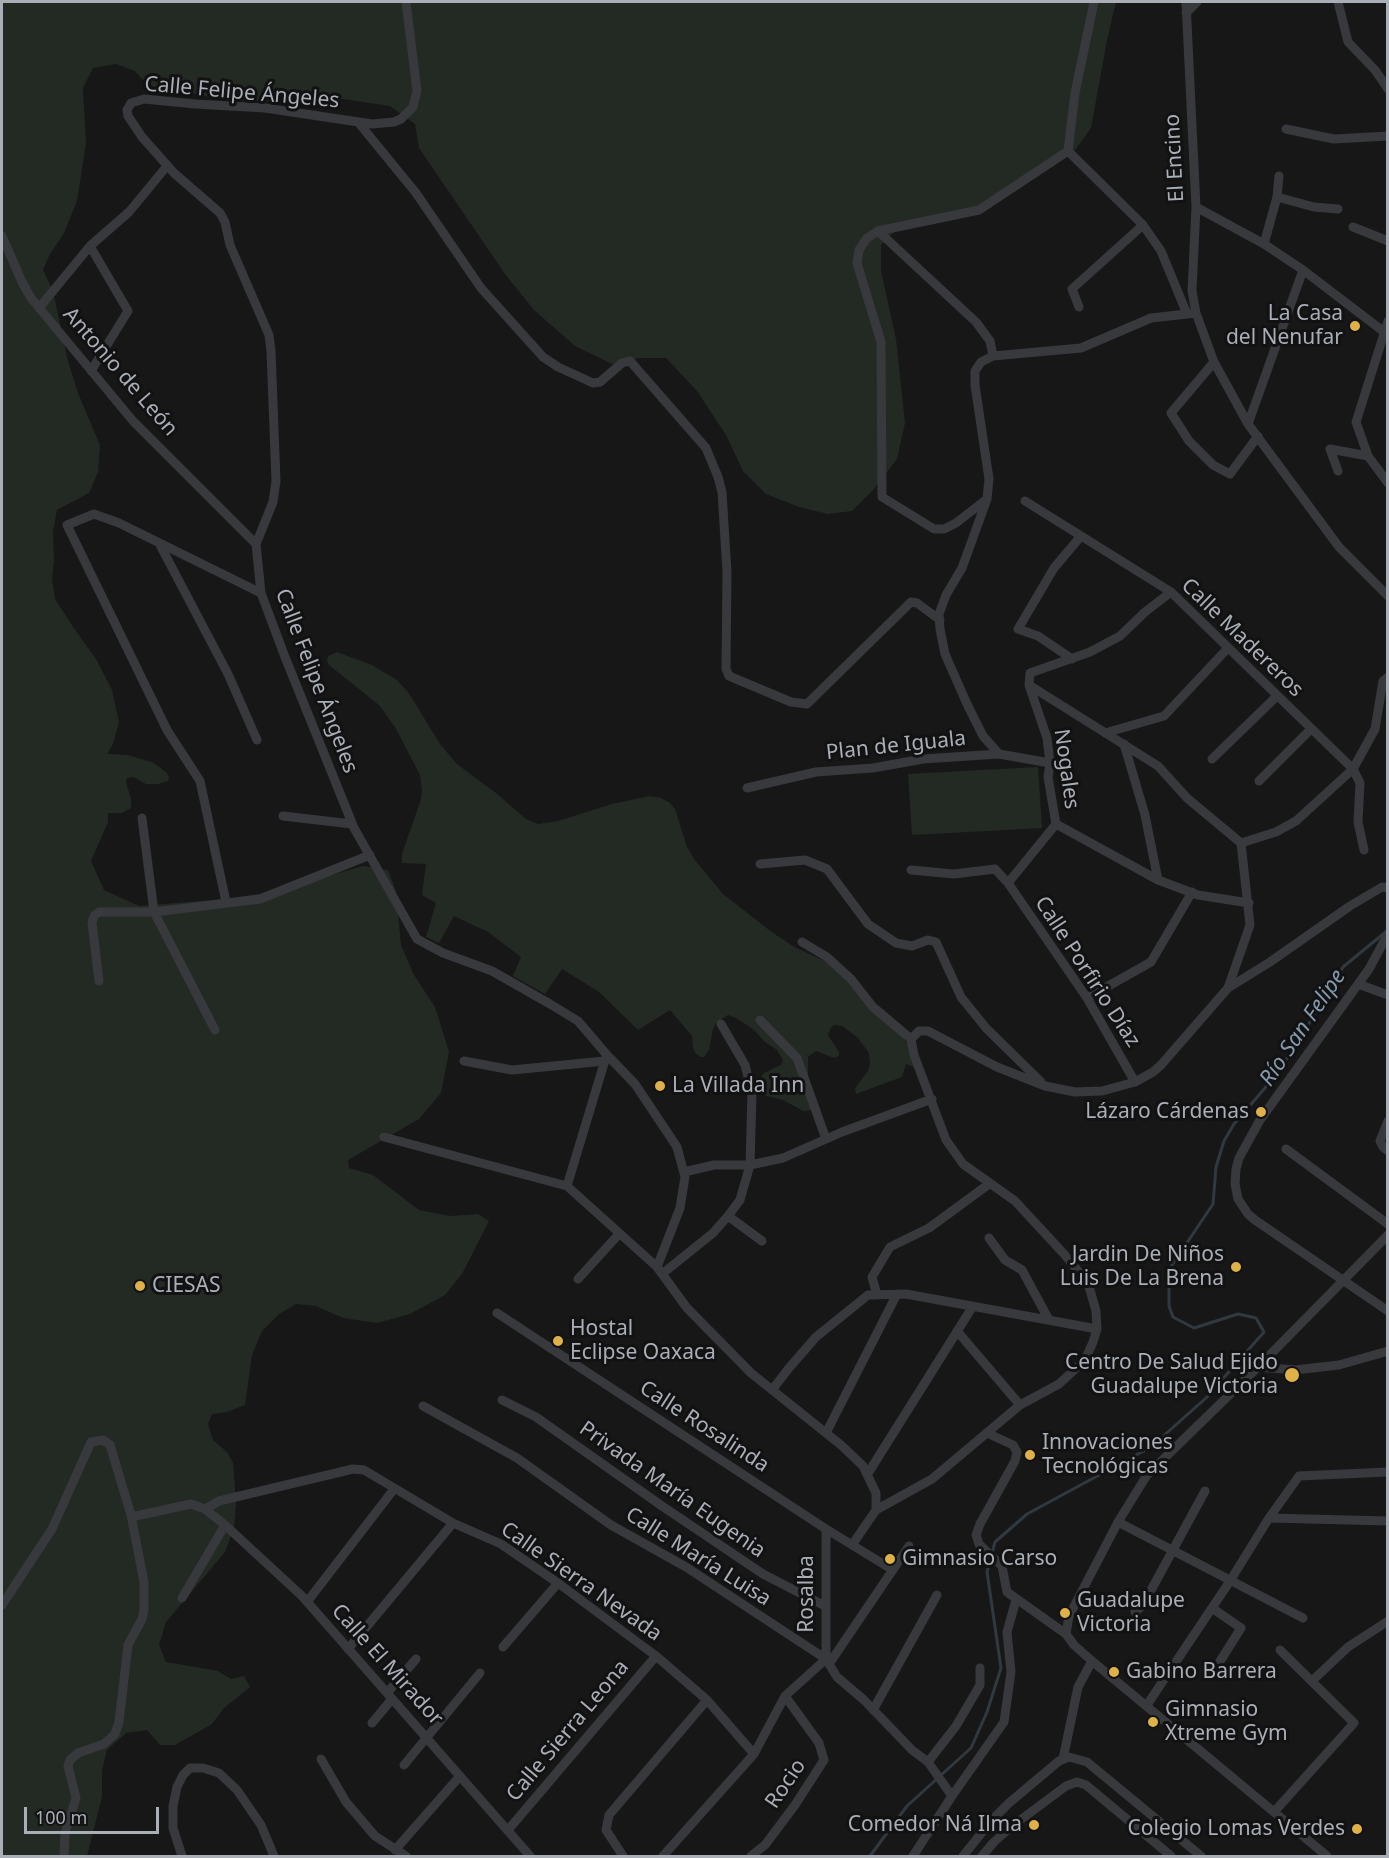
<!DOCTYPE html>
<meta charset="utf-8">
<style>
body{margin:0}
#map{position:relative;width:1389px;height:1858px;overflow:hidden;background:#171718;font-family:"Noto Sans",sans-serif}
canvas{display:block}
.frame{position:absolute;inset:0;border:3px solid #aaaeb7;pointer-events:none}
.scale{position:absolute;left:24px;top:1807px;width:135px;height:27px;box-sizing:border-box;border:3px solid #aaaeb7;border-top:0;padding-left:8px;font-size:18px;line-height:21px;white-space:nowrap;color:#aaaeb7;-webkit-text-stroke:4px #121213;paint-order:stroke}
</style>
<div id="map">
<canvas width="1389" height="1858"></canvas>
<div class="frame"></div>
<div class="scale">100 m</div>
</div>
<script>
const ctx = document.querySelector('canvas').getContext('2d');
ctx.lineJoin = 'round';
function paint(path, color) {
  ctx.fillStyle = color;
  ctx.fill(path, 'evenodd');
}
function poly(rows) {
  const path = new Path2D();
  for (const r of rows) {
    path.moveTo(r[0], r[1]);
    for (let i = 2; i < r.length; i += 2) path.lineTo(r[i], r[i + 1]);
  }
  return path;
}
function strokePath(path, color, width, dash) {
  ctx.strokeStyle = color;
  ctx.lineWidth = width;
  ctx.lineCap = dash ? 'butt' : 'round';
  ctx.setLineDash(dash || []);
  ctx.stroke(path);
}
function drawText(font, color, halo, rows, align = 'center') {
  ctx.font = font + ' "Noto Sans",sans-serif';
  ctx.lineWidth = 6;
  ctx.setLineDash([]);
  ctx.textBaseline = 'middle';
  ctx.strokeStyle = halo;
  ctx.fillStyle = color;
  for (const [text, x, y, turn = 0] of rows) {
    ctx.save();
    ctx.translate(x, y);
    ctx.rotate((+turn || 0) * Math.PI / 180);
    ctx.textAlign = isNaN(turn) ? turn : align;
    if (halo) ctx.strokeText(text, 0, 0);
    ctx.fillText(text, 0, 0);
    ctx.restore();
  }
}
const green = poly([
 [2,2,1116,2,1107,40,1091,128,1075,150,994,203,896,230,881,245,881,271,896,339,905,423,897,459,874,489,852,511,828,514,799,507,766,494,743,471,726,435,697,391,666,358,639,358,612,364,575,346,534,310,505,274,419,148,415,124,390,106,343,99,304,98,264,101,223,100,188,92,159,90,144,81,135,71,116,64,93,68,83,88,86,143,77,201,64,233,49,256,43,270,53,291,68,361,78,393,100,445,98,472,89,493,57,510,53,532,54,560,52,579,55,599,73,627,96,659,112,690,119,722,113,744,107,754,128,755,154,763,167,773,169,777,168,781,158,784,146,784,133,777,127,778,126,782,131,799,131,808,122,813,108,813,108,822,91,861,104,890,139,906,225,899,273,892,363,866,388,870,396,891,401,945,414,975,435,1007,449,1052,441,1093,419,1119,348,1160,349,1168,373,1175,419,1210,450,1216,478,1214,489,1221,462,1274,445,1295,410,1314,377,1323,343,1318,316,1306,296,1304,279,1314,262,1331,252,1355,245,1405,227,1412,212,1414,208,1424,213,1440,227,1452,233,1463,236,1503,234,1528,225,1552,166,1622,159,1645,166,1662,218,1671,231,1679,244,1676,250,1687,224,1708,212,1724,175,1745,160,1745,147,1730,126,1733,107,1750,102,1770,102,1797,87,1856,2,1856],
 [337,652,372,665,397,680,408,692,440,744,457,764,496,793,526,819,538,824,558,821,612,804,650,796,661,798,670,803,675,809,687,847,694,859,723,894,773,933,796,948,834,965,856,979,911,1048,914,1067,906,1064,902,1077,856,1094,855,1088,868,1071,870,1064,869,1053,857,1037,842,1026,834,1025,830,1029,828,1035,839,1052,839,1056,834,1058,816,1051,808,1057,808,1076,813,1110,803,1111,783,1100,764,1095,760,1091,758,1083,761,1077,764,1073,781,1065,783,1060,777,1050,765,1042,753,1029,736,1018,728,1015,716,1023,713,1029,709,1050,704,1057,701,1057,696,1054,693,1048,692,1036,670,1010,638,1030,599,992,562,969,545,994,513,976,521,957,488,932,454,916,439,943,426,937,436,903,422,895,426,864,402,863,402,854,421,799,422,790,420,775,395,727,379,705,329,665,327,661,328,656],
 [1038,767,1042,828,912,835,908,774]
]);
const stream = poly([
 [870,1856,907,1806,971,1748,987,1712,1001,1668,987,1572,995,1542,1027,1514,1151,1447,1206,1398,1264,1332,1256,1318,1238,1314,1194,1328,1173,1317,1169,1306,1169,1290,1172,1265,1213,1204,1216,1167,1224,1141,1234,1124,1265,1088,1293,1050,1343,967,1388,930]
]);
const street = poly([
 [406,2,417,91,413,107,401,119,394,122,372,124,265,108,195,104,144,99,131,103,127,110,128,116,142,137,174,173,220,213,225,222,230,245,269,335,271,351,276,481,273,502,256,544,261,593,285,657,354,828,417,939,443,953,492,971,550,1004,578,1021,607,1055,635,1084,677,1147,685,1177,680,1208,657,1267],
 [1186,2,1196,207,1192,291,1196,313,1214,362,1248,424,1339,547,1388,596],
 [1338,2,1348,42,1375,70,1388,89],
 [1186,13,1197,2],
 [358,122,416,193,481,288,543,357,558,367,593,383,600,382,622,363,630,361,706,448,718,477,722,492,727,572,726,669,729,676,791,702,807,704,911,602,917,603,940,620],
 [1286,129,1334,139,1388,136],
 [1068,151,1143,225,1161,251,1187,314],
 [1068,151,1075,93,1094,2],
 [1277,197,1314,207,1338,209],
 [1196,207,1264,244,1303,270,1388,335],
 [1353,227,1388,241],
 [878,231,976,322,990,341,993,356],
 [2,236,22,282,31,298,133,421,256,544],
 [1264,244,1277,197,1279,176],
 [90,246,128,311,91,371],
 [1079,307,1072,289,1143,225],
 [39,308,90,246,129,212,167,166],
 [1388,321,1356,422,1368,456,1388,483],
 [1214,362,1171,413,1189,441,1213,465,1230,474,1258,436],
 [1248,424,1303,270],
 [1338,471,1330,449,1368,456],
 [987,499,956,523,944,529,934,529,882,497,881,342,857,263,859,250,867,238,878,231,979,210,1068,151],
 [1025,501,1171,592,1353,769,1360,783,1358,822,1364,850],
 [159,543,228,674,257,740],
 [1072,659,1038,636,1018,629,1054,568,1081,536],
 [1029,685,1158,766,1187,798,1241,843],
 [1105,733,1164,716,1228,648],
 [1124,744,1145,815,1158,880],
 [999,754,983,736,967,704,945,654,940,629,939,614,946,595,962,568,987,499,989,479,975,385,975,371,981,362,993,356,1081,348,1151,318,1196,313],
 [1212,759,1277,696],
 [1259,781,1311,729],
 [747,788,816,772,873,768,923,759,999,754,1050,763],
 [283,816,352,824],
 [142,818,154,912,215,1030],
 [1056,824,1048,777,1050,763,1047,738,1029,685,1030,673,1090,652,1120,636,1145,612,1171,592],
 [1056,824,1158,880,1198,895,1249,903],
 [1241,843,1276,832,1296,821,1353,769,1375,729,1383,681,1388,677],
 [760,864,805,860,827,869,868,924,896,943,912,946,928,940,936,942,961,997,986,1028,1041,1082],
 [911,870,954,874,995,869,1008,883,1087,998,1135,1082],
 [1008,883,1056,824],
 [226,902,200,781,167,730,67,525,94,514,119,523,261,593],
 [1388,934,1369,969,1260,1120,1239,1158,1236,1169,1235,1184,1238,1199,1248,1214,1255,1220,1388,1311],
 [802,942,827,957,851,979,873,1007,911,1039],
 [99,981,92,923,94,916,99,912,154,912,260,899,370,855],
 [1358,984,1388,995],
 [1228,988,1250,925,1241,843],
 [1087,998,1151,962,1192,892],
 [760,1020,797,1058,826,1139],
 [464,1061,512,1070,605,1061],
 [1388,1121,1380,1141,1383,1147,1388,1151],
 [384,1137,567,1186,657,1267,687,1308,751,1373,841,1445,863,1466,876,1493,876,1510],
 [1286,1149,1388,1224],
 [684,1172,714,1165,750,1165,783,1158,842,1132,932,1099],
 [567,1186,606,1057],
 [728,1216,762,1241],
 [989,1238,1005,1260,1022,1270,1049,1320],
 [662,1274,713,1233,728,1216,740,1200,750,1165,752,1093,745,1065,721,1024],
 [578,1279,619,1234],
 [877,1295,872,1277,890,1247,929,1228,989,1184],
 [497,1313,826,1529,893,1570],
 [957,1331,1020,1405],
 [1258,1367,1295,1370,1339,1365,1388,1351],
 [772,1390,789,1368,816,1337,868,1295,906,1294,1097,1329],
 [502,1400,536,1417,662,1506,763,1574,825,1606],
 [423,1406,517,1458,611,1525,686,1567,826,1659,837,1677,864,1700,912,1750,928,1762,952,1796],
 [826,1433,897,1294],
 [987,1433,1013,1445,1017,1452,1015,1461,980,1524,976,1535,979,1544,1002,1566,1007,1592,1066,1634,1074,1645,1092,1661,1327,1856],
 [867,1475,973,1306],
 [205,1509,219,1501,353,1469,364,1470,453,1523,501,1544,558,1583,656,1656,707,1700,754,1754],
 [131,1517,191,1504,205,1509,225,1525,302,1596,530,1856],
 [1269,1518,1388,1521],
 [1118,1522,1303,1618],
 [852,1545,876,1510,932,1479,1020,1405,1059,1384,1085,1360,1093,1342,1097,1329,1096,1311,1088,1283,1064,1254,1015,1201,963,1164,946,1140,914,1055,911,1039,919,1031,928,1031,997,1067,1045,1086,1075,1092,1102,1091,1135,1082,1153,1072,1161,1065,1228,988,1270,962,1350,906,1382,887,1388,888],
 [182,1598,225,1525],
 [307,1602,394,1489],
 [2,1605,52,1529,91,1442,103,1440,110,1445,131,1515,144,1582,144,1610,142,1619,128,1645,119,1722,115,1734,104,1744,78,1753,70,1760,68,1766,76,1798,65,1833,64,1856],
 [1135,1612,1143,1605,1205,1491],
 [1066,1634,1069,1616,1118,1522,1147,1475,1258,1367,1388,1235],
 [503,1647,558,1583],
 [348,1649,453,1523],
 [829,1664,909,1546],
 [1212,1674,1241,1628,1212,1608],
 [1312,1681,1348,1647,1388,1621],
 [387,1693,416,1659],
 [1147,1705,1230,1581,1269,1518,1299,1476,1388,1472],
 [873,1710,937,1595],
 [372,1723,392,1699],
 [321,1759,346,1802,375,1836,406,1856],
 [1063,1759,1078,1687,1092,1661],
 [928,1762,956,1726,980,1685,980,1668],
 [404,1765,480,1673],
 [1274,1812,1354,1723,1280,1650],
 [508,1830,656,1656],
 [395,1850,460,1776],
 [182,1856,173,1828,173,1806,177,1787,183,1775,190,1768,203,1768,219,1773,237,1790,261,1825,274,1856],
 [623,1856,606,1830,609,1815,707,1700],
 [663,1856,754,1754,785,1696,826,1659,826,1529],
 [751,1856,765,1845,795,1805,824,1760,819,1743,785,1696],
 [913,1856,952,1796,1004,1722,1011,1672,1007,1632,1016,1600],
 [963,1856,992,1820,1009,1803,1059,1761,1069,1757,1087,1762,1201,1856],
 [982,1856,994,1842,1011,1827,1066,1786,1077,1782,1086,1785,1171,1856]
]);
const markers = [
 [1355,326,6,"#deb149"],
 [660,1086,6,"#deb149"],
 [1261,1112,6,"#deb149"],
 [1236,1267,6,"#deb149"],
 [140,1286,6,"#deb149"],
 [558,1341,6,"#deb149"],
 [1292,1375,8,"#deb149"],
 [1030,1455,6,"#deb149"],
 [890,1559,6,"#deb149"],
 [1065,1613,6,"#deb149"],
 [1114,1672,6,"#deb149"],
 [1153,1722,6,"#deb149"],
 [1034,1825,6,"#deb149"],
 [1357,1829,6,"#deb149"]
];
const streetNames = [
 ["Calle Felipe Ángeles",242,93,5],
 ["El Encino",1175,158,-93],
 ["Antonio de León",120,372,49],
 ["Calle Madereros",1242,638,44],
 ["Calle Felipe Ángeles",316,681,69],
 ["Plan de Iguala",896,746,-6],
 ["Nogales",1066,769,82],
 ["Calle Porfirio Díaz",1087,972,57],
 ["Calle Rosalinda",704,1427,33],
 ["Privada María Eugenia",672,1490,35],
 ["Calle María Luisa",698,1557,32],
 ["Calle Sierra Nevada",581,1582,35],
 ["Rosalba",807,1594,-90],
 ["Calle El Mirador",387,1665,48],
 ["Calle Sierra Leona",568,1731,-50],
 ["Rocio",786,1784,-56]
];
const poiNames = [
 ["La Casa",1343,314,"right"],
 ["del Nenufar",1343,338,"right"],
 ["La Villada Inn",672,1086],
 ["Lázaro Cárdenas",1249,1112,"right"],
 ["Jardin De Niños",1224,1255,"right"],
 ["Luis De La Brena",1224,1279,"right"],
 ["CIESAS",152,1286],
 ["Hostal",570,1329],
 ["Eclipse Oaxaca",570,1353],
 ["Centro De Salud Ejido",1278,1363,"right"],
 ["Guadalupe Victoria",1278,1387,"right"],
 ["Innovaciones",1042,1443],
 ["Tecnológicas",1042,1467],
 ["Gimnasio Carso",902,1559],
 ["Guadalupe",1077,1601],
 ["Victoria",1077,1625],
 ["Gabino Barrera",1126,1672],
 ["Gimnasio",1165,1710],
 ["Xtreme Gym",1165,1734],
 ["Comedor Ná Ilma",1022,1825,"right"],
 ["Colegio Lomas Verdes",1345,1829,"right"]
];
const waterNames = [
 ["Río San Felipe",1303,1028,-56]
];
paint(green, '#232a24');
strokePath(stream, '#313940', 3);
strokePath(street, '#38393d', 9);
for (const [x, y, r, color] of markers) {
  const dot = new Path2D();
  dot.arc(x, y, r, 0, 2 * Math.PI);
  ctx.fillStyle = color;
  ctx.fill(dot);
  strokePath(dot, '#121213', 2);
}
drawText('21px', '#aaaeb7', '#121213', streetNames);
drawText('21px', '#aaaeb7', '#121213', poiNames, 'left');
drawText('italic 22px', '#8599ae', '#121213', waterNames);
</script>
